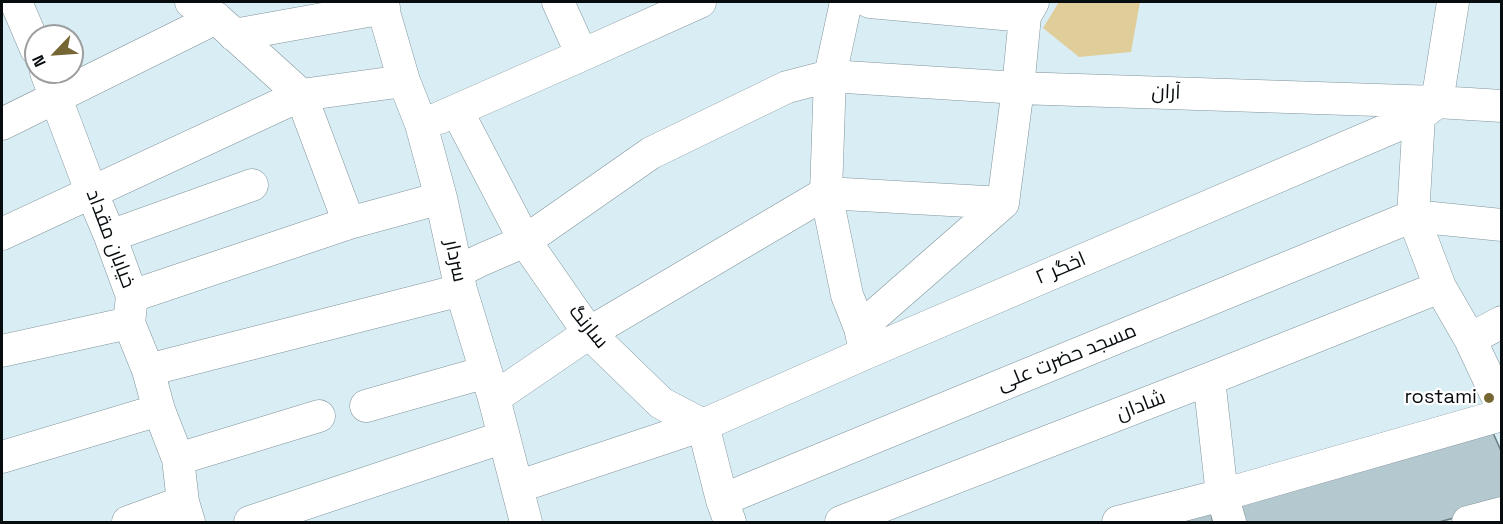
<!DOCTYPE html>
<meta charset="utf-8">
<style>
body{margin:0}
#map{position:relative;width:1503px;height:524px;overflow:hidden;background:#d9edf5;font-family:"Space Grotesk",sans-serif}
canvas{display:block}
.frame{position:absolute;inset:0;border:3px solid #070d0f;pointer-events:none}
.north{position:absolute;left:24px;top:24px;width:60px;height:60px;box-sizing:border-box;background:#fff;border:2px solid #9c9e9f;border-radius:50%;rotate:245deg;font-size:16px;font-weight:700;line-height:24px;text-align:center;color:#070d0f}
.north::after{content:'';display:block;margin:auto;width:21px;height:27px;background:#766633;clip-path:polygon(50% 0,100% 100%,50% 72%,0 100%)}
</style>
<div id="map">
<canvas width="1503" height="524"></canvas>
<div class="frame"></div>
<div class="north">N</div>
</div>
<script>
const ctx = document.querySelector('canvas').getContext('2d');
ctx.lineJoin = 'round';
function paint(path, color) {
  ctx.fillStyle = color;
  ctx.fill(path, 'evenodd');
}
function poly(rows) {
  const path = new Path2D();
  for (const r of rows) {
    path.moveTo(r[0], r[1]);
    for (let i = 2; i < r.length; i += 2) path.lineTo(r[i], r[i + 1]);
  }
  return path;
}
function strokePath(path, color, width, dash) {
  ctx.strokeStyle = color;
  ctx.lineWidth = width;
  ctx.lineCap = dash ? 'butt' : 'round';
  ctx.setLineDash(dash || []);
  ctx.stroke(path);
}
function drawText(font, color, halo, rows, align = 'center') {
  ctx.font = font + ' "Space Grotesk",Cairo,sans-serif';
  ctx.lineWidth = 4.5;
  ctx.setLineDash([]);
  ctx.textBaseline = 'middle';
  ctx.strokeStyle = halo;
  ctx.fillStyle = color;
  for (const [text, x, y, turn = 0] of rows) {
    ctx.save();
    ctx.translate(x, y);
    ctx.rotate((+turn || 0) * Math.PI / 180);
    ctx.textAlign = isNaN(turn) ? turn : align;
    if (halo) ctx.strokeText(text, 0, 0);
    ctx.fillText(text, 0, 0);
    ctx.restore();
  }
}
const green = poly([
 [1059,2,1140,2,1131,52,1079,57,1043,28]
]);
const building = poly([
 [1490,426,1502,453,1502,505,1439,522,1239,522,1232,498,1490,426],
 [1210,509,1213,522,1158,522,1210,509]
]);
const minor = poly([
 [16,2,36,49],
 [191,2,216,18,301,95,349,223],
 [381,2,404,81,421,124,441,198,461,290,494,398,526,522],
 [558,2,582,55],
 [846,2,830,76,826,193,847,295,860,328,864,346],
 [870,2,1025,16],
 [1453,2,1437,102,1419,116,1413,216,1440,287,1470,339,1502,407],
 [234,35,384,8],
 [46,72,91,191,110,236,132,296,129,323,148,370,159,410,178,459,183,502,189,522],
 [457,111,525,241,589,333,661,403,703,425,722,500,730,522],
 [439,118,582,55,700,2],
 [2,124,216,18],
 [826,193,1003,203],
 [2,234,301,95,404,81],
 [110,236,252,185],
 [457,272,481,260,525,241,651,153,787,87,830,76,1018,88,1437,102,1502,106],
 [132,296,349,223,441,198],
 [860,328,1003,203,1018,88,1025,16,1033,2],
 [1470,339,1502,322],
 [2,351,129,323],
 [148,370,461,290],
 [1209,379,1222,495,1230,522],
 [494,398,589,333,826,193],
 [366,406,486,372],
 [2,457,159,410],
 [178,459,319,416],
 [517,487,703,425,866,353,1419,116],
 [722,500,1413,216,1502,225],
 [128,522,183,502],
 [250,522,504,437],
 [841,522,1209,379,1440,287],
 [1118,522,1222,495,1502,415],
 [1468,522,1502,513]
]);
const markers = [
 [1489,398,6,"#766633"]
];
const streetNames = [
 ["آران",1166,93,2],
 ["خیابان مقداد",110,239,69],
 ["سردار",455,261,78],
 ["اخگر ۲",1061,269,-23],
 ["سارنگ",588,327,51],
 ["مسجد حضرت علی",1067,358,-22],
 ["شادان",1141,406,-21]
];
const poiNames = [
 ["rostami",1477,398]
];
paint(green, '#e0ce9a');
paint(building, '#b4c8cf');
strokePath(building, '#697b81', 1.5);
strokePath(minor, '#81949b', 33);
strokePath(minor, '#fff', 32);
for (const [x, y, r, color] of markers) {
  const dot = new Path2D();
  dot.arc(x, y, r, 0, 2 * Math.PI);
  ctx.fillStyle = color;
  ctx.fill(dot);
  strokePath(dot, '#fff', 2);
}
drawText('20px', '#070d0f', '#fff', streetNames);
drawText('20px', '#070d0f', '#fff', poiNames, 'right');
</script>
